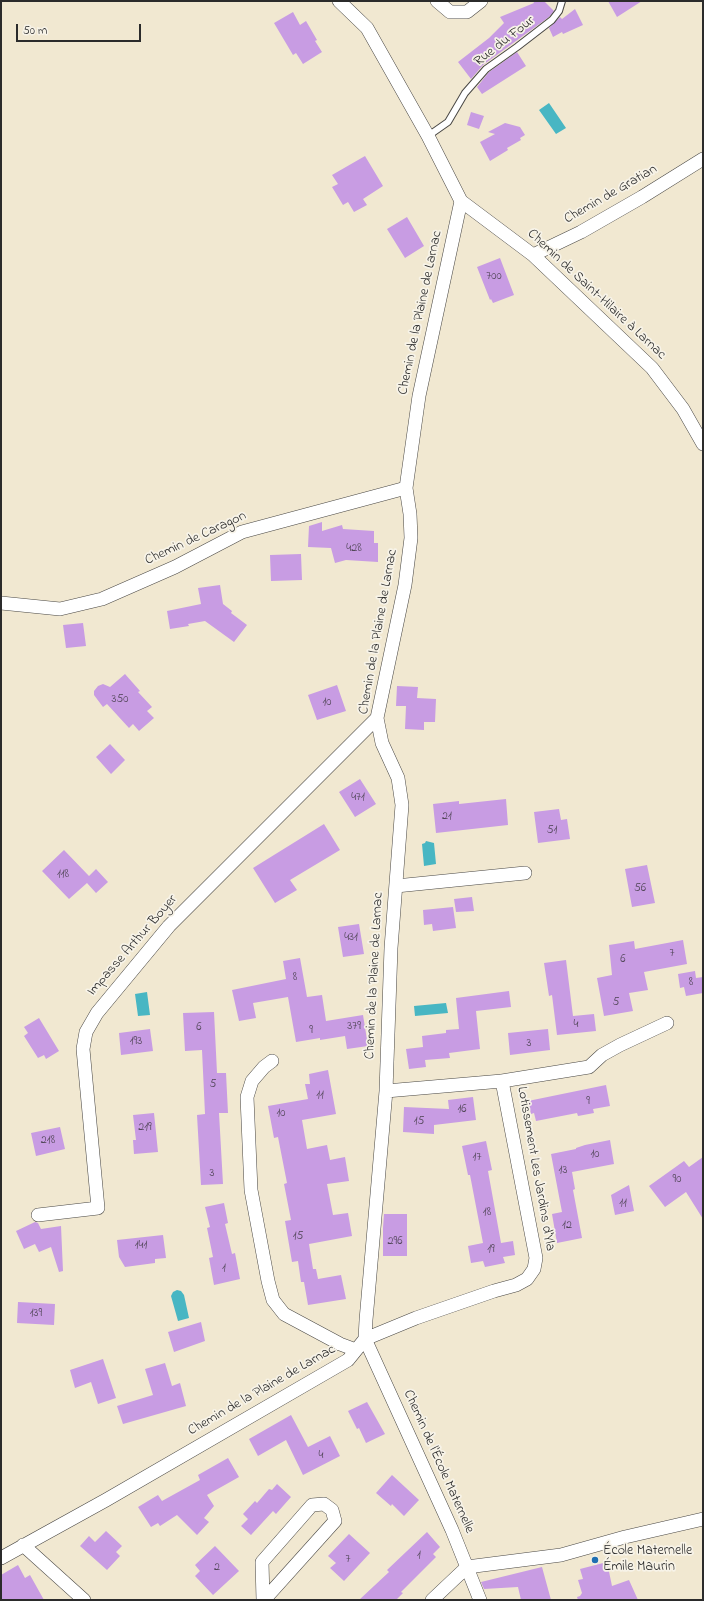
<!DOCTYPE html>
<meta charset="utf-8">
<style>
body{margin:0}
#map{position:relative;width:704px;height:1601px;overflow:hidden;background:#f1e8d1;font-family:"Indie Flower",sans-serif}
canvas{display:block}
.frame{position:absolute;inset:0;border:2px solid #2b2b2b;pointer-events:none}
.scale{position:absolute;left:16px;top:24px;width:125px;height:18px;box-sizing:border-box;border:2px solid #2b2b2b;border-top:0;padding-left:5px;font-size:12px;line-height:14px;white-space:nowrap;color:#2b2b2b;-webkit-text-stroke:3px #f7f3e8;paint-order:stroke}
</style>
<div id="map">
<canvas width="704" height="1601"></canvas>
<div class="frame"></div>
<div class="scale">50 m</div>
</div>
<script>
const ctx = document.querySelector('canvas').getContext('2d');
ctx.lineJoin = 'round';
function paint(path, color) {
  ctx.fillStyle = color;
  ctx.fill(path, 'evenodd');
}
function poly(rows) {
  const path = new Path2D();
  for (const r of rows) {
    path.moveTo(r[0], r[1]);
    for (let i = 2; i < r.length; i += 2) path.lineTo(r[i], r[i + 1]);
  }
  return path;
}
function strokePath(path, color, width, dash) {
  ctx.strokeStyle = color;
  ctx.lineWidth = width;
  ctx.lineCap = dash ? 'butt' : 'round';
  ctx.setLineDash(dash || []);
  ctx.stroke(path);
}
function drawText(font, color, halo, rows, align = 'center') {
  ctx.font = font + ' "Indie Flower",sans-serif';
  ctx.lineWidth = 3.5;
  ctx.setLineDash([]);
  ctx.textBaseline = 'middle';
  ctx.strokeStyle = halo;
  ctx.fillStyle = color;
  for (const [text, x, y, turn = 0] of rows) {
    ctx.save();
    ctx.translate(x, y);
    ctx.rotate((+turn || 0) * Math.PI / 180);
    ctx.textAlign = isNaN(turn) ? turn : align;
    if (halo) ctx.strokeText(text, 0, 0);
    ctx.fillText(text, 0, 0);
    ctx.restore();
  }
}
const water = poly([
 [549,103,566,128,556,134,539,110],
 [426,841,434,843,436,864,424,866,422,844,425,843],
 [147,992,150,1015,138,1016,135,994],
 [446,1003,448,1013,415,1016,414,1006],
 [177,1290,181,1291,184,1295,189,1318,178,1321,171,1296,173,1292]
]);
const building = poly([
 [533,1,544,1,554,11,549,17,483,65,471,79,458,62,489,38,504,23,500,17,534,3],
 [608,1,642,1,617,17],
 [575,9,583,25,563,34,562,32,553,37,549,28,560,17,562,19],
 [293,12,300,25,306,21,317,40,315,41,322,52,303,64,296,53,293,55,274,23],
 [517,52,526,66,482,94,477,87,489,72],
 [471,112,484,116,479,129,467,125],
 [505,123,520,127,525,135,520,138,521,140,507,148,508,150,490,161,480,142,495,134,488,132],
 [365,156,383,186,363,199,367,205,354,212,348,202,343,205,332,187,338,184,332,175],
 [407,217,424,246,405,258,387,229],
 [500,258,514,295,493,303,491,299,490,300,477,267],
 [322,522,322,531,342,525,343,529,374,531,374,543,378,543,378,562,346,560,335,563,331,548,308,547,309,526],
 [301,554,302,580,271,581,270,555],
 [220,585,223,604,232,611,231,613,247,625,234,642,205,621,188,624,189,626,170,629,167,611,201,604,198,588],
 [83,623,86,646,66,648,63,625],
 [125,674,140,691,138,692,152,707,147,711,154,718,139,731,133,724,129,728,107,704,103,707,94,695,94,691,98,686,103,684,110,687],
 [337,685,346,711,317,720,308,695],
 [397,686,418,687,417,698,436,699,435,722,424,722,424,730,405,729,406,706,396,706],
 [110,744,125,760,111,774,96,757],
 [360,779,376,804,355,817,339,792],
 [506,799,508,825,436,833,433,804,459,801,459,804],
 [559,809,561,820,567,819,570,839,538,843,534,812],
 [324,824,340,850,290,880,297,890,275,903,253,868],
 [64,850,89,876,96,869,108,882,96,893,87,883,69,899,42,871],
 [647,865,655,903,632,907,625,869],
 [472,897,474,911,456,912,454,899],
 [453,907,456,928,433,931,432,924,424,925,423,910],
 [359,924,364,954,343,957,338,927],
 [683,940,687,964,644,972,648,990,629,993,633,1011,604,1016,597,978,612,975,609,945,634,941,635,949],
 [300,958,307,997,322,995,326,1021,363,1015,368,1046,347,1049,345,1036,320,1040,320,1038,296,1042,288,997,253,1003,256,1018,239,1021,232,990,286,979,283,961],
 [566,960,573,1016,594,1014,596,1031,557,1035,552,995,549,996,544,963],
 [695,971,696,978,703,977,703,993,686,996,684,987,680,988,678,974],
 [509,991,511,1007,476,1011,480,1049,449,1053,450,1058,425,1060,426,1067,409,1069,406,1049,423,1047,422,1036,446,1033,446,1030,459,1029,456,998],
 [214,1012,217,1073,226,1073,228,1113,219,1113,223,1184,201,1185,197,1115,205,1114,202,1050,185,1051,183,1013],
 [39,1018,59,1051,46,1059,44,1055,38,1058,24,1036,28,1033,24,1027],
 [150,1029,153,1051,121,1055,119,1033],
 [548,1029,550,1050,510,1055,508,1033],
 [328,1070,336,1114,302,1120,307,1149,327,1145,330,1160,345,1157,349,1181,327,1184,333,1215,348,1213,352,1236,309,1244,313,1269,316,1269,318,1279,341,1275,346,1299,308,1305,304,1282,301,1282,298,1261,292,1262,285,1221,291,1220,284,1184,287,1183,278,1137,274,1138,268,1106,308,1099,305,1084,310,1084,309,1074],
 [606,1085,610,1106,593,1109,594,1113,578,1116,577,1113,536,1121,534,1113,531,1114,528,1101],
 [473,1097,476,1120,434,1125,434,1134,403,1132,404,1107,449,1109,448,1100],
 [154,1113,158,1152,134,1154,133,1140,136,1140,133,1115],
 [60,1127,65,1149,36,1156,31,1133],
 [610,1140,614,1164,572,1172,575,1189,573,1190,582,1238,557,1243,552,1214,562,1212,551,1154,576,1149,576,1148,585,1145],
 [486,1141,492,1170,488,1171,501,1243,513,1241,515,1255,503,1257,505,1263,485,1267,483,1261,471,1263,468,1246,483,1243,470,1175,468,1175,462,1146],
 [703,1157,703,1219,686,1192,665,1207,649,1186,684,1161,689,1167],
 [629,1185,634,1211,615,1215,611,1195],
 [224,1203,228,1223,225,1224,232,1254,235,1253,240,1279,214,1285,209,1258,213,1257,207,1228,210,1227,205,1207],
 [384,1214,407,1214,407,1256,383,1256,383,1228],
 [35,1222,38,1223,41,1229,61,1226,63,1271,59,1272,51,1247,39,1252,35,1244,24,1249,16,1231],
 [163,1235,166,1258,155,1259,155,1263,125,1267,119,1257,117,1240],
 [18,1302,55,1304,54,1325,17,1323],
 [201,1322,205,1341,174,1352,168,1332],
 [103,1359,116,1398,98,1404,91,1382,75,1388,70,1370],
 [165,1363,172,1386,180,1383,186,1406,123,1424,117,1406,153,1395,145,1369],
 [367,1402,385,1434,366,1443,359,1428,357,1429,348,1411],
 [291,1415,308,1447,330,1436,340,1456,303,1475,286,1440,258,1456,249,1439],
 [228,1458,239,1477,207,1495,214,1506,204,1518,209,1522,197,1535,177,1515,160,1526,158,1523,151,1527,138,1507,158,1495,162,1501,200,1480,198,1475],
 [392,1475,419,1500,404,1516,392,1504,391,1506,376,1493],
 [277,1484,291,1497,276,1514,273,1511,251,1535,241,1526,248,1519,243,1514,255,1501,257,1503,269,1489,272,1490],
 [106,1531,122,1546,116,1552,120,1556,107,1570,80,1546,89,1536,95,1542],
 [427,1532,440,1547,433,1554,436,1557,401,1592,403,1593,396,1600,359,1600,389,1572,387,1570],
 [349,1534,370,1553,344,1581,330,1568,336,1563,328,1556],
 [215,1546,239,1571,213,1595,195,1576,200,1571,195,1565],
 [607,1562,612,1586,629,1580,638,1600,578,1600,577,1597,580,1596,582,1593,578,1580,583,1579,580,1569],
 [18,1565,25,1578,30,1575,44,1600,1,1600,1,1575],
 [542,1567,551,1600,521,1600,518,1587,484,1589,481,1582]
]);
const lane = poly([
 [428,136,448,122,465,93,486,69,517,47,552,20,559,11,562,1]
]);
const street = poly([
 [339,1,367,28,428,136,461,201,533,255,652,368,683,409,703,444],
 [437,1,450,12,467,12,481,1],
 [533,255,581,232,642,197,703,159],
 [1,603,60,609,102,599,175,567,242,532,406,488],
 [396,886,525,873],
 [272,1061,264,1067,252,1081,247,1097,251,1190,268,1281,273,1300,284,1314,340,1344,356,1350],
 [386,1091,502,1081,589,1067,602,1055,620,1045,667,1023],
 [38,1215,98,1208,83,1049,86,1032,97,1013,169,926,377,718],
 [23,1545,84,1600],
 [1,1558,106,1500,348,1360,365,1339,366,1320,386,1091,391,948,402,805,398,778,382,743,377,718,405,585,411,538,410,514,406,488,419,396,461,201],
 [467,1567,561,1555,625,1537,703,1519],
 [263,1600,262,1562,312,1505,324,1504,332,1510,335,1521,264,1600],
 [432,1600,467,1567],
 [480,1600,452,1530,365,1339,416,1318,494,1291,516,1285,527,1279,534,1269,536,1258,502,1081]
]);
const markers = [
 [595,1560,4,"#1f6fb2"]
];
const numberNames = [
 ["700",494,277],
 ["428",354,549],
 ["350",120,700],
 ["10",327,703],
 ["471",358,798],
 ["21",447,817],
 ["51",552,831],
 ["118",63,875],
 ["56",640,889],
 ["431",351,938],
 ["7",672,954],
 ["6",623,960],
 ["8",295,978],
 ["8",691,983],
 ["5",616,1003],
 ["4",576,1025],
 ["379",354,1027],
 ["6",199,1028],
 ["9",311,1031],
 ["193",136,1042],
 ["3",529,1044],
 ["5",213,1085],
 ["11",320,1096],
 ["9",588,1102],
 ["16",462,1110],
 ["10",281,1114],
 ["15",419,1122],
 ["219",145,1128],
 ["218",48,1141],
 ["10",595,1155],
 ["17",477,1158],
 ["13",563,1171],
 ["3",212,1174],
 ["90",677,1180],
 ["11",623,1204],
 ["18",487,1213],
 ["12",567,1226],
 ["15",298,1237],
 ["296",395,1242],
 ["141",141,1246],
 ["19",491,1250],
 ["1",224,1269],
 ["139",36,1314],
 ["4",321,1456],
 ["1",419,1556],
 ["7",348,1560],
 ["2",217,1568]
];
const streetNames = [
 ["Rue du Four",505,42,-38],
 ["Chemin de Gratian",611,195,-30],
 ["Chemin de Saint-Hilaire à Larnac",596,295,43],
 ["Chemin de la Plaine de Larnac",421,313,-78],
 ["Chemin de Caragon",196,539,-25],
 ["Chemin de la Plaine de Larnac",379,632,-80],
 ["Impasse Arthur Boyer",133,946,-49],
 ["Chemin de la Plaine de Larnac",375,976,-87],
 ["Lotissement Les Jardins d'Yla",535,1169,80],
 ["Chemin de la Plaine de Larnac",262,1391,-30],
 ["Chemin de l'École Maternelle",438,1462,66]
];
const poiNames = [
 ["École Maternelle",603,1552],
 ["Émile Maurin",603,1568]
];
paint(water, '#48b6c3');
paint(building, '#c89ce3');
strokePath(lane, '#494744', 8);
strokePath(street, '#494744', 14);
strokePath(lane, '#fff', 6);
strokePath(street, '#fff', 13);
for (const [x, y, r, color] of markers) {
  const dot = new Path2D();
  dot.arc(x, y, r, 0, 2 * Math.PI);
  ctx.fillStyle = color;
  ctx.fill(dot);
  strokePath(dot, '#f7f3e8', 1.5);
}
drawText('12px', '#524759', null, numberNames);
drawText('14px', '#2b2b2b', '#f7f3e8', streetNames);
drawText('14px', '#2b2b2b', '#f7f3e8', poiNames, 'left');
</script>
